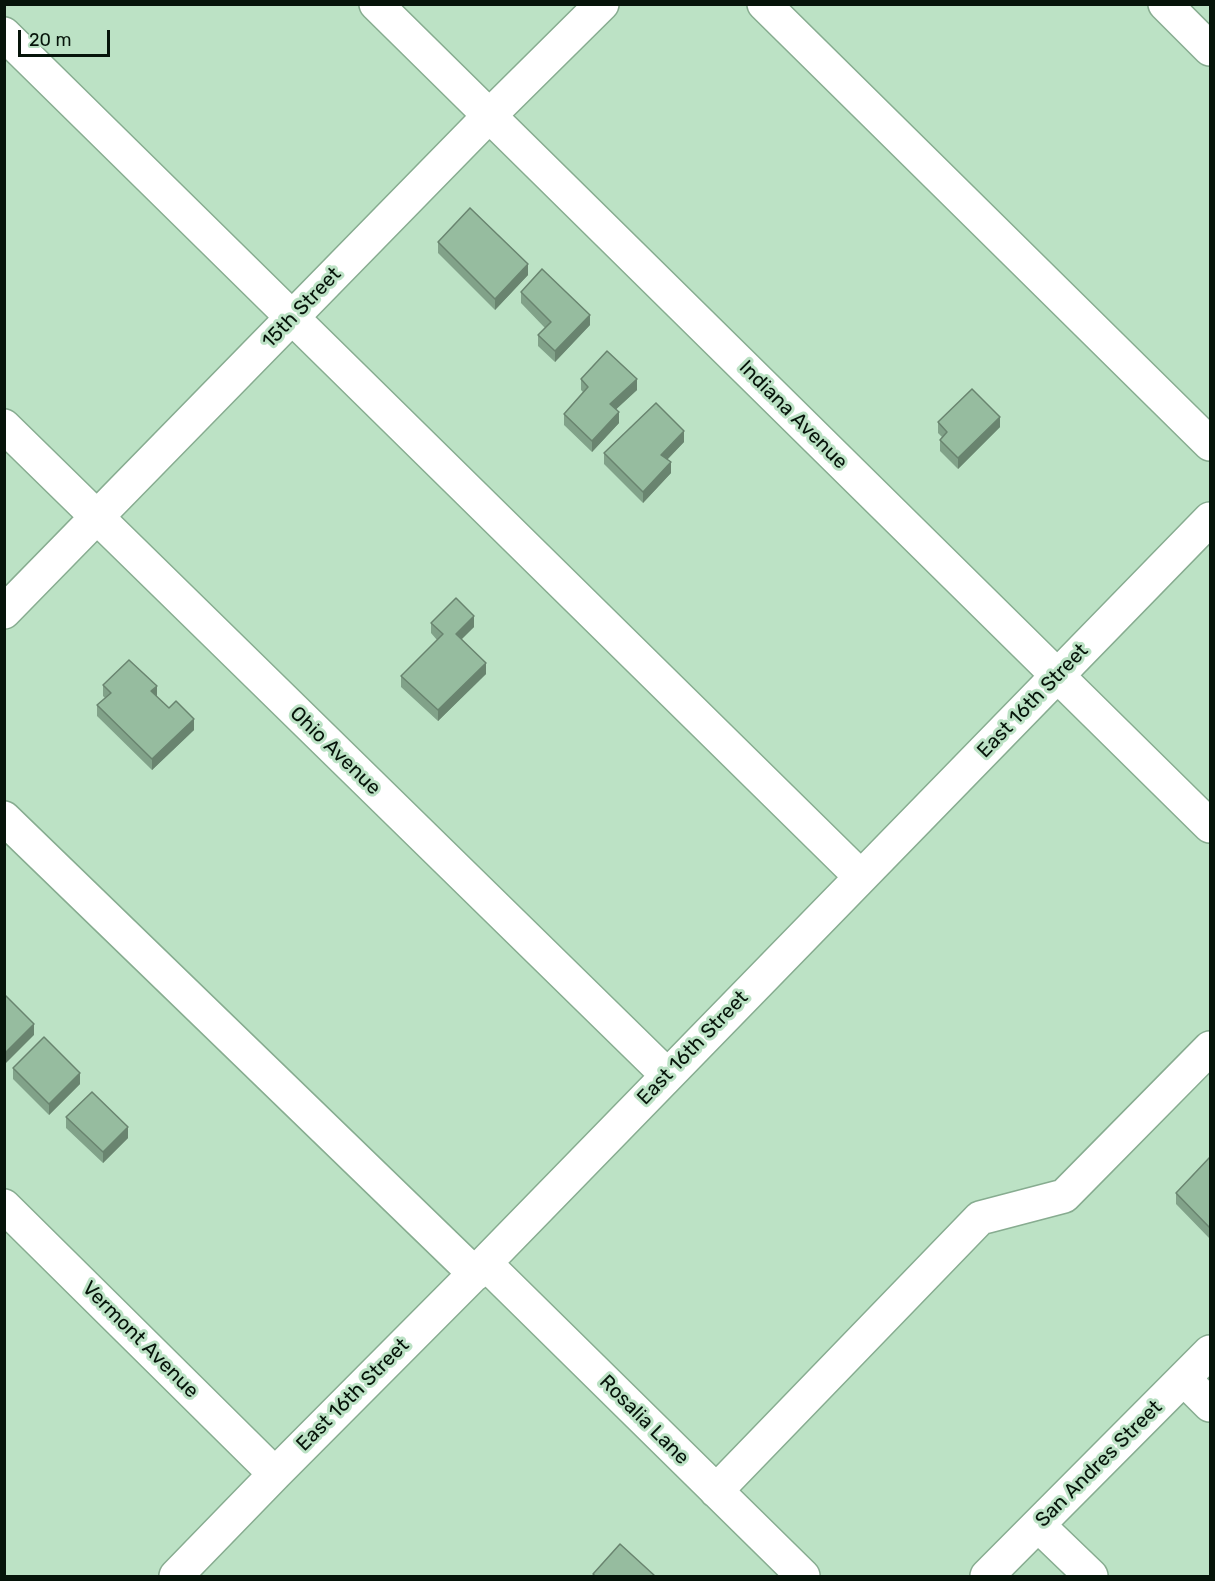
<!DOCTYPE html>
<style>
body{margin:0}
#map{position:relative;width:1215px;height:1581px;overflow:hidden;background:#bce2c5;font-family:Rubik,sans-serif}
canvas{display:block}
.frame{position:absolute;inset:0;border:6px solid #06140a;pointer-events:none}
.scale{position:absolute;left:18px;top:30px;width:92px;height:27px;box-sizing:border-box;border:3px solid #06140a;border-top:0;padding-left:8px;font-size:18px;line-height:21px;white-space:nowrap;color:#06140a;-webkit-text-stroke:4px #bce2c5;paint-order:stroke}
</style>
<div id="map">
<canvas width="1215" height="1581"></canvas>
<div class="frame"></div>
<div class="scale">20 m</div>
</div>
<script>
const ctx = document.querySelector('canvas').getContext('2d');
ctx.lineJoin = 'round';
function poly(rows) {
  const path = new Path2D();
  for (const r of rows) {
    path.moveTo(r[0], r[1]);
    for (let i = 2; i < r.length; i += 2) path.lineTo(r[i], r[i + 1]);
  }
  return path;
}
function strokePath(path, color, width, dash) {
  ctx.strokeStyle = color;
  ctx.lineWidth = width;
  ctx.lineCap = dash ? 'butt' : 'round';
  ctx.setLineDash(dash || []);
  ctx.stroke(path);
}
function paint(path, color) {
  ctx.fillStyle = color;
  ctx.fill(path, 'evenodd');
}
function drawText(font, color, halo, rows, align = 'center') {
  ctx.font = font + ' Rubik,sans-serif';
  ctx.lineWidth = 6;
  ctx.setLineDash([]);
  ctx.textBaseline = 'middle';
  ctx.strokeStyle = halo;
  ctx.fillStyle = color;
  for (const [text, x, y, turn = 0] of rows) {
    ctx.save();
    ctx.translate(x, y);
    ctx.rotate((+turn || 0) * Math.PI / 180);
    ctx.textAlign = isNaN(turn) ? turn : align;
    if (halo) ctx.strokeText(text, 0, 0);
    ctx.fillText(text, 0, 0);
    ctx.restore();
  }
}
const minor = poly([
 [376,4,1210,826],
 [764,4,1210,444],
 [1165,4,1210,49],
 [4,34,861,877],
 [4,426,667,1075],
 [4,612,489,116,602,4],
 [4,818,475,1274],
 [4,1206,275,1474],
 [485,1263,803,1576],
 [1184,1379,1210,1405],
 [716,1491,980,1218,1064,1196,1210,1048],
 [1038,1525,1091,1576],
 [176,1576,275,1474,485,1263,1210,519],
 [987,1576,1210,1352]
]);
const wall = poly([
 [438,242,528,275,495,310,438,253],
 [521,292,590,325,555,362,538,346,538,335,545,328,521,303],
 [581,379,637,390,616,409,619,423,592,452,564,425,564,414,583,392,581,390],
 [938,422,1000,427,958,469,940,451,940,440,942,437,938,433],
 [684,442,667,460,671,473,643,503,604,464,604,453],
 [431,623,474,627,461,639,486,674,438,721,401,687,401,676,437,640,431,633],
 [103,685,157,697,194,730,152,770,97,716,97,705,105,698,103,696],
 [13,1068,80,1084,49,1115,13,1079],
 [66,1117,128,1138,103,1163,66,1128],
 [1210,1157,1210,1239,1176,1204,1176,1193]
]);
const shadedWall = poly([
 [528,264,528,275,495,310,495,299],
 [590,315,590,325,555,362,555,351],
 [637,379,637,390,610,415,610,404],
 [619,412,619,423,592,452,592,441],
 [1000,417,1000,427,958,469,958,458],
 [684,431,684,442,661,466,661,455],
 [671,462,671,473,643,503,643,492],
 [474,616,474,627,456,645,456,634],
 [486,663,486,674,438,721,438,710],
 [157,686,157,697,151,691],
 [194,719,194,730,152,770,152,759],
 [34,1024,34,1035,4,1065,4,1054],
 [80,1073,80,1084,49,1115,49,1104],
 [128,1127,128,1138,103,1163,103,1152]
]);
const building = poly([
 [470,208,528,264,495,299,438,242,470,208],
 [542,269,590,315,555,351,538,335,551,322,521,292,542,269],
 [607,351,637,379,610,404,619,412,592,441,564,414,588,387,581,379,607,351],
 [972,389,1000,417,958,458,940,440,947,432,938,422,972,389],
 [656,403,684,431,661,455,671,462,643,492,604,453,656,403],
 [456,598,474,616,456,634,486,663,438,710,401,676,443,634,431,623,456,598],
 [129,660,157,686,151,691,169,708,176,701,194,719,152,759,97,705,111,693,103,685,129,660],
 [4,994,34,1024,4,1054,4,994],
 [44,1037,80,1073,49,1104,13,1068,44,1037],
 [92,1092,128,1127,103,1152,66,1117,92,1092],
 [1210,1157,1210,1228,1176,1193,1210,1157],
 [620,1544,655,1576,595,1576,593,1574,620,1544]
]);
const streetNames = [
 ["15th Street",302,308,-46],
 ["Indiana Avenue",793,415,45],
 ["East 16th Street",1033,701,-46],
 ["Ohio Avenue",335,751,44],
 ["East 16th Street",693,1048,-46],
 ["Vermont Avenue",140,1340,45],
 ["East 16th Street",353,1395,-45],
 ["Rosalia Lane",644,1420,45],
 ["San Andres Street",1099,1464,-45]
];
strokePath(minor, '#87ac90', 36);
strokePath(minor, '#fff', 33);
paint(wall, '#81a289');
paint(shadedWall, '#69846f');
paint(building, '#96bc9f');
strokePath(building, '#69846f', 1.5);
drawText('20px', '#06140a', '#bce2c5', streetNames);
</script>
